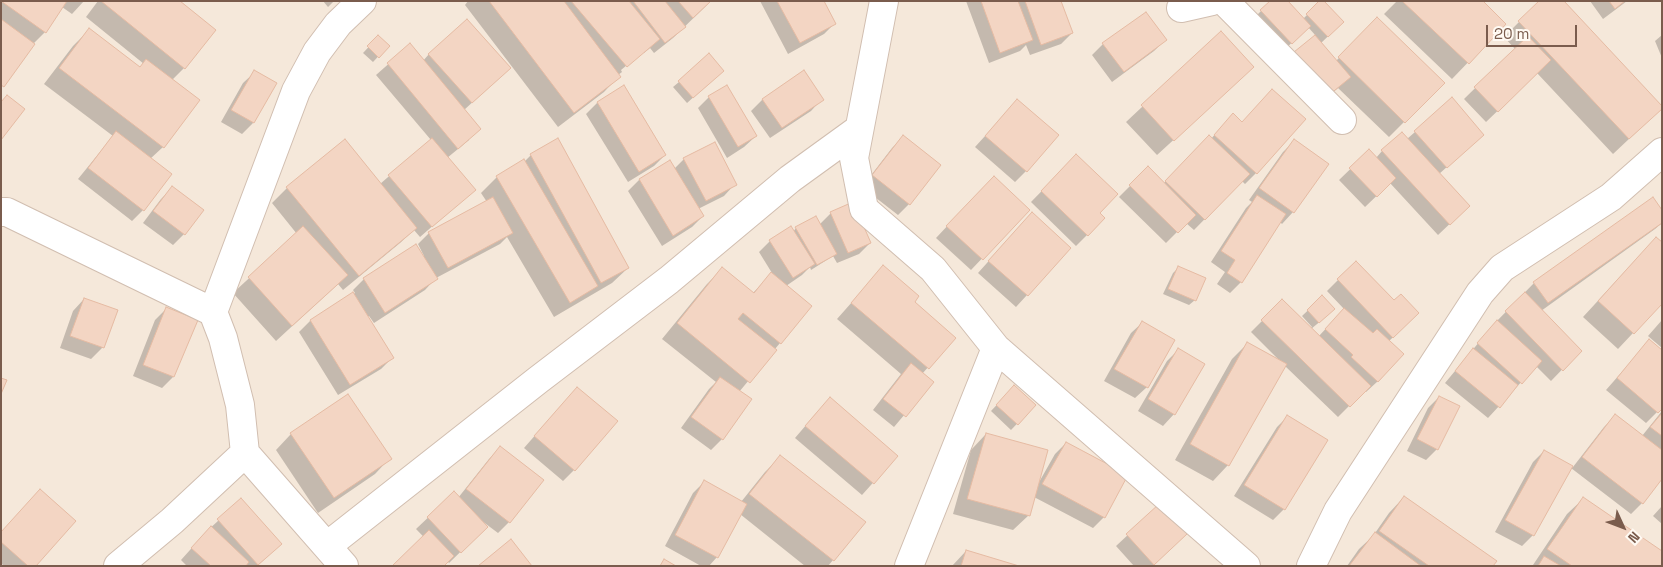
<!DOCTYPE html>
<style>
body{margin:0}
#map{position:relative;width:1663px;height:567px;overflow:hidden;background:#fdf6ec;font-family:"Space Grotesk",sans-serif}
canvas{display:block}
.frame{position:absolute;inset:0;border:2px solid #7a5c4d;pointer-events:none}
.north{position:absolute;left:1598px;top:502px;width:50px;height:50px;-webkit-text-stroke:4px #fffaf3;paint-order:stroke;rotate:133deg;font-size:14px;font-weight:700;line-height:20px;text-align:center;color:#7a5c4d}
.north::after{content:'';display:block;margin:auto;width:18px;height:22px;background:#7a5c4d;clip-path:polygon(50% 0,100% 100%,50% 72%,0 100%)}
.scale{position:absolute;left:1486px;top:25px;width:91px;height:22px;box-sizing:border-box;border:2px solid #7a5c4d;border-top:0;padding-left:6px;font-size:15px;line-height:18px;white-space:nowrap;color:#7a5c4d;-webkit-text-stroke:4px #fffaf3;paint-order:stroke}
</style>
<div id="map">
<canvas width="1663" height="567"></canvas>
<div class="frame"></div>
<div class="north">N</div>
<div class="scale">20 m</div>
</div>
<script>
const ctx = document.querySelector('canvas').getContext('2d');
ctx.lineJoin = 'round';
function paint(path, color) {
  ctx.fillStyle = color;
  ctx.fill(path, 'evenodd');
}
function poly(rows) {
  const path = new Path2D();
  for (const r of rows) {
    path.moveTo(r[0], r[1]);
    for (let i = 2; i < r.length; i += 2) path.lineTo(r[i], r[i + 1]);
  }
  return path;
}
function strokePath(path, color, width, dash) {
  ctx.strokeStyle = color;
  ctx.lineWidth = width;
  ctx.lineCap = dash ? 'butt' : 'round';
  ctx.setLineDash(dash || []);
  ctx.stroke(path);
}
const residential = poly([
 [1,1,1662,1,1662,566,1,566]
]);
const shadow = poly([
 [1,1,84,1,72,14,62,7,45,32,34,43,1,88],
 [98,1,178,1,184,68,172,80,163,147,150,159,143,210,132,221,78,179,113,136,44,84,73,46,89,30,139,68,144,64,86,17],
 [323,1,334,1,328,7],
 [468,1,711,1,673,38,654,53,650,48,644,53,644,51,621,70,622,72,618,75,619,76,604,92,558,127,465,5],
 [760,1,823,1,835,23,824,34,788,54],
 [966,1,1060,1,1072,33,1061,44,1030,55,1026,45,1020,51,989,63],
 [1321,1,1343,22,1321,43,1336,61,1377,18,1443,83,1389,137,1338,88,1318,105,1295,53,1316,36,1308,27,1280,54,1250,22,1261,11,1303,19],
 [1397,1,1482,1,1505,24,1452,79,1384,14],
 [1590,1,1627,1,1603,19],
 [1519,22,1646,123,1613,154,1537,73,1486,122,1464,99,1515,49,1504,37],
 [1221,33,1237,82,1157,155,1126,122],
 [1662,35,1662,58,1655,41],
 [378,37,388,46,373,62,363,53],
 [1165,40,1154,51,1112,82,1092,55,1103,44],
 [410,45,423,61,429,54,498,79,464,110,469,140,447,158,474,190,420,237,414,230,400,243,343,290,338,284,276,341,233,293,297,234,272,203,287,188,380,184,431,140,376,75],
 [255,72,253,123,242,134,221,122,243,83],
 [717,76,687,103,673,87,679,82],
 [623,87,665,155,654,166,628,182,586,114,597,103],
 [709,97,756,136,744,147,727,158,698,108],
 [822,99,811,111,770,138,751,111,762,100],
 [1017,101,1026,171,1015,182,975,147],
 [1222,126,1256,173,1245,184,1242,181,1194,230,1186,223,1166,243,1119,197,1148,168,1164,183,1209,137,1211,139],
 [1415,132,1483,135,1439,174,1457,217,1438,235,1390,183,1365,207,1339,180,1369,151,1376,158,1382,151,1407,139],
 [903,137,909,204,898,215,862,187,892,148],
 [1294,141,1293,212,1282,224,1280,222,1241,282,1230,293,1217,284,1225,272,1211,262,1246,208,1252,202,1249,200,1283,152],
 [531,155,628,268,612,283,554,317,507,237,500,244,436,278,425,290,374,323,369,316,367,317,392,358,381,369,338,395,299,332,310,321,355,293,353,290,364,279,424,256,418,244,429,233,487,202,481,193,497,177,524,162],
 [1076,156,1098,213,1104,218,1076,246,1031,202],
 [684,159,735,184,724,196,698,209,703,216,692,227,662,246,628,191,639,180,670,162,674,169],
 [172,188,202,210,184,234,173,245,143,223,161,199],
 [983,188,1028,210,971,270,936,238],
 [831,213,870,243,859,254,837,263,833,256,811,270,810,267,802,275,786,286,780,343,739,392,722,439,711,450,681,428,709,389,716,382,662,339,707,284,722,269,753,293,772,273,759,252,770,241,793,232,796,228,819,225],
 [1662,223,1655,229,1541,311,1580,351,1551,381,1536,366,1488,418,1445,383,1495,323,1534,283],
 [1021,225,1070,248,1016,307,978,273],
 [1641,254,1662,302,1618,349,1583,317],
 [1356,262,1394,302,1418,313,1388,342,1378,381,1366,392,1365,390,1338,417,1285,366,1228,465,1213,481,1175,460,1232,359,1248,343,1279,360,1251,332,1282,301,1310,328,1312,327,1302,316,1322,297,1328,315,1311,329,1319,336,1344,309,1327,291],
 [883,267,913,302,954,338,922,374,932,382,894,427,873,410,901,374,837,319],
 [1179,267,1195,300,1189,305,1163,294,1173,273],
 [84,299,116,311,102,348,91,359,60,348,73,311],
 [166,309,173,377,162,388,133,376,155,320],
 [1662,320,1662,348,1648,336],
 [1143,322,1147,387,1135,398,1104,381,1131,333],
 [1649,341,1657,412,1646,423,1606,390],
 [1178,350,1174,414,1163,426,1138,411,1167,361],
 [1009,392,1035,405,1011,430,991,411],
 [1439,397,1437,449,1426,460,1407,451,1428,408],
 [566,400,574,470,563,481,524,448],
 [819,410,897,456,862,495,795,438],
 [1662,411,1662,477,1642,503,1631,514,1571,468,1533,535,1522,546,1495,532,1533,462,1544,451,1573,467,1604,427,1615,416,1642,436],
 [1288,416,1284,509,1273,520,1234,496,1277,427],
 [291,434,390,458,375,474,318,513,276,450],
 [986,434,1038,484,1055,454,1066,443,1104,517,1093,528,1034,497,1029,515,1013,530,953,514,971,450],
 [500,448,509,522,498,533,482,521,481,522,486,527,449,563,416,529,454,493,458,498,489,459],
 [781,456,833,560,828,566,805,566,740,514,717,557,709,566,701,566,665,546,693,493,704,482,741,502,765,472],
 [1404,497,1492,566,1347,566,1359,549,1373,536,1389,513],
 [1583,499,1662,566,1533,565,1567,514],
 [241,500,269,555,257,566,187,566,181,560,207,531],
 [1159,506,1174,545,1152,566,1134,566,1116,546],
 [1662,506,1662,524,1653,516],
 [1,532,35,566,4,566,1,563],
 [966,551,1015,566,952,566]
]);
const building = poly([
 [1,1,67,1,46,33,1,1],
 [101,1,180,1,216,30,185,69,101,1],
 [489,1,564,1,621,77,574,113,489,1],
 [571,1,629,1,660,39,627,67,571,1],
 [633,1,665,1,686,27,665,43,633,1],
 [678,1,711,1,693,18,678,1],
 [777,1,824,1,836,24,800,43,777,1],
 [981,1,1018,1,1033,40,1000,53,981,1],
 [1025,1,1061,1,1073,33,1041,45,1025,1],
 [1270,1,1288,1,1311,26,1292,44,1260,10,1270,1],
 [1319,1,1324,1,1344,22,1328,37,1306,14,1319,1],
 [1402,1,1483,1,1506,24,1469,64,1402,1],
 [1539,1,1564,1,1662,106,1662,109,1629,139,1518,21,1539,1],
 [1609,1,1625,1,1615,9,1609,1],
 [1146,12,1167,40,1124,72,1102,43,1146,12],
 [1377,17,1445,83,1405,123,1338,57,1377,17],
 [1,19,35,44,4,87,1,85,1,19],
 [467,19,511,68,472,103,428,54,467,19],
 [89,28,140,67,146,59,200,100,164,148,59,68,89,28],
 [1221,31,1254,67,1174,141,1141,105,1221,31],
 [378,35,390,46,379,58,367,46,378,35],
 [1315,35,1351,77,1329,95,1294,52,1315,35],
 [1528,36,1551,60,1498,112,1474,87,1528,36],
 [410,43,481,129,458,149,387,63,410,43],
 [709,53,724,71,693,98,678,81,709,53],
 [254,70,277,83,254,123,231,110,254,70],
 [804,70,824,100,782,128,762,99,804,70],
 [624,85,666,155,639,172,597,102,624,85],
 [727,85,757,136,738,147,708,96,727,85],
 [1272,89,1306,119,1257,174,1214,135,1233,113,1242,122,1272,89],
 [7,95,25,109,1,140,1,102,7,95],
 [1452,97,1484,135,1447,168,1414,131,1452,97],
 [1017,99,1059,135,1027,172,985,136,1017,99],
 [116,131,172,174,144,211,88,168,116,131],
 [1402,132,1470,206,1450,225,1381,150,1402,132],
 [903,135,941,165,910,205,872,175,903,135],
 [1209,135,1250,174,1205,220,1165,181,1209,135],
 [432,138,476,190,432,227,388,175,432,138],
 [558,138,629,268,601,283,530,154,558,138],
 [345,139,417,228,359,276,286,187,345,139],
 [1294,139,1329,164,1294,213,1259,188,1294,139],
 [715,142,737,185,706,201,683,158,715,142],
 [1369,149,1396,178,1377,197,1349,168,1369,149],
 [1076,154,1118,194,1100,213,1105,218,1088,236,1041,191,1076,154],
 [524,159,598,286,570,303,496,176,524,159],
 [670,160,704,216,673,236,639,179,670,160],
 [1148,166,1196,215,1178,233,1129,185,1148,166],
 [994,176,1030,210,983,260,946,226,994,176],
 [172,186,204,210,185,235,153,211,172,186],
 [1257,195,1286,214,1242,283,1227,273,1235,260,1221,251,1257,195],
 [493,197,513,233,448,268,428,232,493,197],
 [1653,197,1662,210,1662,223,1548,303,1533,282,1653,197],
 [853,202,871,243,848,253,830,212,853,202],
 [1032,212,1071,248,1028,296,988,261,1032,212],
 [816,216,837,254,817,265,795,227,816,216],
 [303,226,348,275,292,326,248,277,303,226],
 [791,226,815,264,793,278,769,240,791,226],
 [1656,237,1662,242,1662,304,1634,334,1598,301,1656,237],
 [416,244,438,279,385,313,363,278,416,244],
 [1356,261,1394,300,1401,294,1419,313,1393,338,1337,279,1356,261],
 [883,265,919,296,915,302,956,338,929,369,851,303,883,265],
 [1178,266,1206,278,1196,301,1168,289,1178,266],
 [722,267,754,293,771,272,812,306,781,344,743,313,738,319,777,350,750,383,677,323,722,267],
 [353,292,394,358,350,385,310,320,353,292],
 [1525,292,1582,351,1563,371,1505,311,1525,292],
 [1322,295,1335,309,1319,323,1307,310,1322,295],
 [84,298,118,310,104,348,70,336,84,298],
 [1282,299,1371,386,1350,407,1261,320,1282,299],
 [166,307,198,320,174,377,143,365,166,307],
 [1344,308,1373,333,1377,329,1404,354,1378,382,1351,357,1353,355,1325,329,1344,308],
 [1497,320,1542,361,1522,384,1477,343,1497,320],
 [1142,321,1175,340,1148,388,1114,369,1142,321],
 [1649,339,1662,350,1662,409,1658,413,1617,378,1649,339],
 [1247,342,1287,364,1229,466,1190,444,1247,342],
 [1178,348,1205,364,1175,415,1148,399,1178,348],
 [1473,348,1518,385,1500,408,1455,371,1473,348],
 [911,363,934,382,906,417,883,399,911,363],
 [720,377,752,399,723,440,691,417,720,377],
 [1,378,7,380,1,394,1,378],
 [1014,385,1036,405,1018,425,996,405,1014,385],
 [577,387,618,421,575,471,534,436,577,387],
 [348,394,392,459,334,498,290,433,348,394],
 [1439,396,1460,406,1438,450,1417,439,1439,396],
 [830,397,898,456,874,484,805,426,830,397],
 [1662,413,1662,436,1650,427,1662,413],
 [1615,414,1662,450,1662,479,1643,504,1582,457,1615,414],
 [1287,415,1328,440,1285,510,1244,485,1287,415],
 [986,433,1048,450,1030,516,967,499,986,433],
 [1066,442,1128,475,1105,518,1042,484,1066,442],
 [500,446,544,480,510,523,466,489,500,446],
 [1544,450,1573,466,1534,536,1505,520,1544,450],
 [780,455,866,522,834,561,749,494,780,455],
 [704,480,747,504,718,558,675,535,704,480],
 [40,489,76,521,36,566,28,566,1,542,1,532,40,489],
 [454,491,488,527,461,553,427,517,454,491],
 [1404,496,1497,561,1493,566,1429,566,1379,531,1404,496],
 [1583,497,1662,551,1662,566,1572,566,1547,549,1583,497],
 [241,498,282,544,258,565,217,519,241,498],
 [1159,504,1187,534,1154,565,1126,534,1159,504],
 [211,526,249,562,246,566,211,566,191,548,211,526],
 [429,530,454,556,444,566,392,566,429,530],
 [1375,532,1421,566,1349,566,1375,532],
 [511,539,532,566,478,566,511,539],
 [966,550,1019,566,961,566,966,550],
 [1544,556,1561,566,1538,566,1544,556],
 [664,559,676,566,660,566,664,559]
]);
const minor = poly([
 [884,1,854,158,864,209,933,269,996,348,1246,566],
 [1224,1,1342,120],
 [1181,8,1212,1],
 [1,212,7,212,213,312],
 [327,546,538,380,669,280,790,179,859,129],
 [118,566,172,521,245,453],
 [344,566,245,453,240,405,223,338,213,312,296,91,317,52,338,24,362,1],
 [909,566,996,348],
 [1311,566,1338,511,1480,293,1502,268,1611,197,1662,152]
]);
paint(residential, '#f5e8da');
paint(shadow, '#0003');
paint(building, '#f3d5c3');
strokePath(building, '#e6bba3', 1);
strokePath(minor, '#d1beb0', 30);
strokePath(minor, '#fff', 28);
</script>
